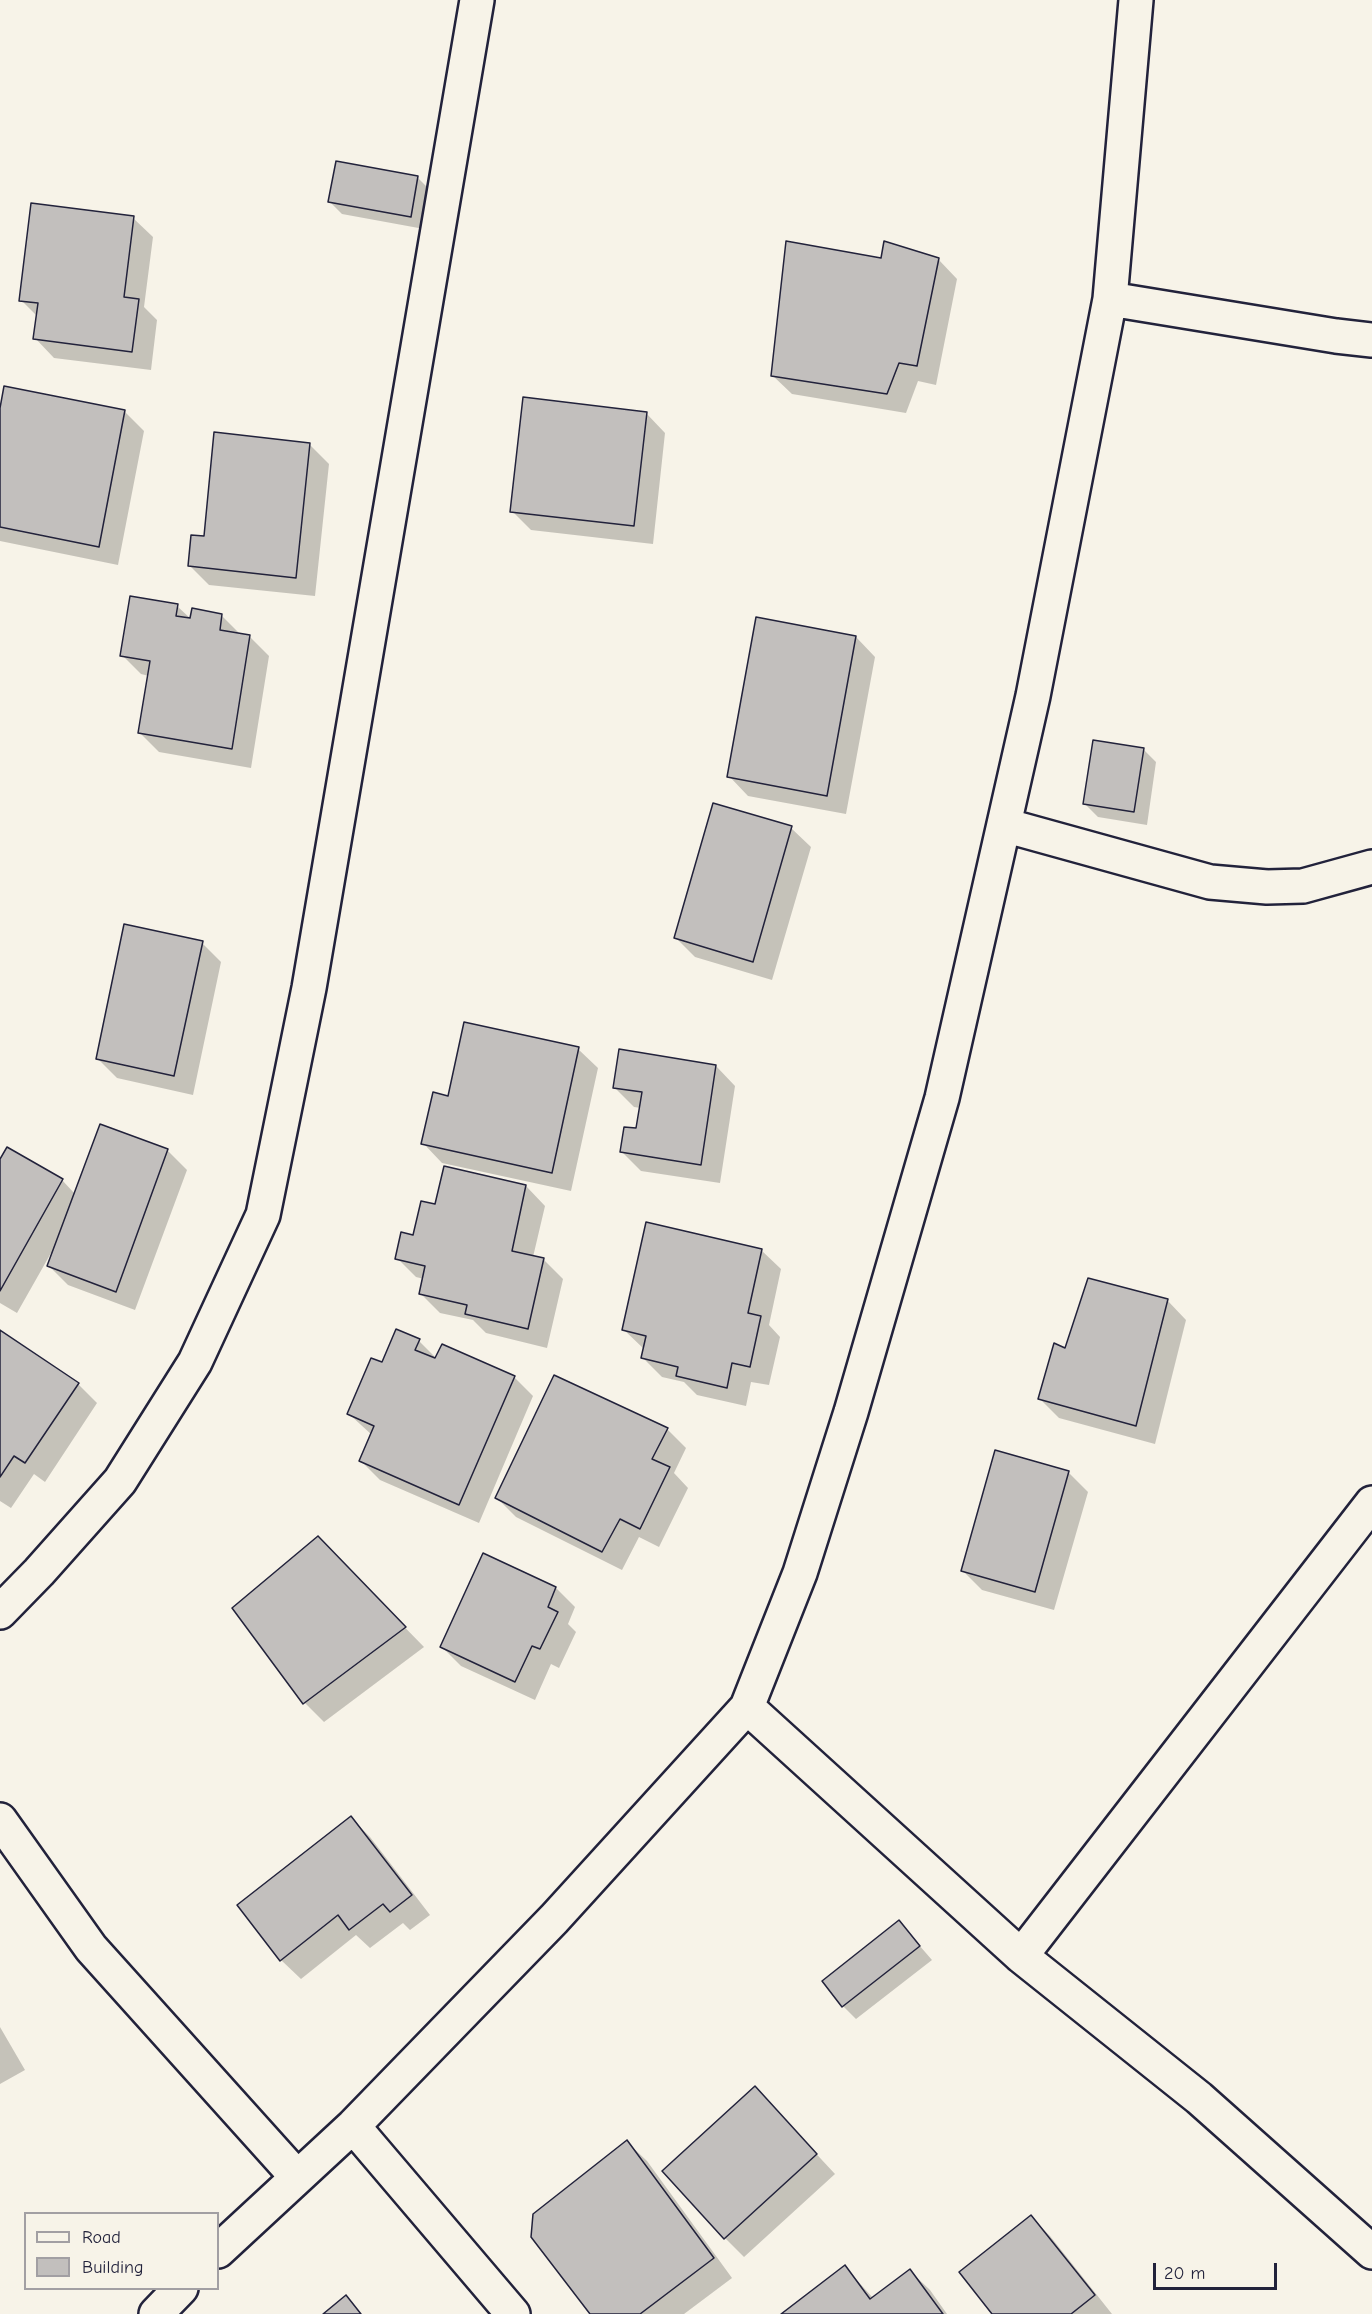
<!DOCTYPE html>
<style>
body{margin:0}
#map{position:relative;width:1372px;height:2314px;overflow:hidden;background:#f7f3e8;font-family:"Comic Neue",sans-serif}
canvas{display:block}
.legend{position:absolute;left:24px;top:2212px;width:195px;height:78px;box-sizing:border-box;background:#f7f3e8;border:2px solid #a29fa3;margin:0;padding:8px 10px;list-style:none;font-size:18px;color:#22223b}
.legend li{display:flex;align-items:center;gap:12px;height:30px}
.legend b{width:30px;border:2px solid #a29fa3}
.scale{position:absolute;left:1153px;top:2263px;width:124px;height:27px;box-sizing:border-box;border:3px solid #22223b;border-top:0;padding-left:8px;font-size:18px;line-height:21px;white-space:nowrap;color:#22223b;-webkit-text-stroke:4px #f7f3e8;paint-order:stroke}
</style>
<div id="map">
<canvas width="1372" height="2314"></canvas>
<ul class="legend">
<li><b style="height:8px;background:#f7f3e8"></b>Road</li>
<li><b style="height:16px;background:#c2bfbd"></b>Building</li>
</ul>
<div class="scale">20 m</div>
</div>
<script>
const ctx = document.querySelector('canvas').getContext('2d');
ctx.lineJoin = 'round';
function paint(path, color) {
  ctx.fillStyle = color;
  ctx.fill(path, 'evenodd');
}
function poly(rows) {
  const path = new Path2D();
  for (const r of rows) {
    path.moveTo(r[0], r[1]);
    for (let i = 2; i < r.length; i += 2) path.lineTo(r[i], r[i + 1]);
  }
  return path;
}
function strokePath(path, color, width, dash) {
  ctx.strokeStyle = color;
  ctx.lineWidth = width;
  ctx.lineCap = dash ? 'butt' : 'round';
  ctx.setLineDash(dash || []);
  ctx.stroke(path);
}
const shadow = poly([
 [417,177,430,190,424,229,342,214,329,201],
 [133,218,153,237,144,307,157,320,151,370,54,358,35,338,38,317,21,300],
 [883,259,938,259,957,279,936,385,918,381,906,413,792,394,772,375],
 [125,412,144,431,118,565,0,541,0,416],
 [646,413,665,433,653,544,531,530,512,511],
 [310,445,329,464,315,596,209,585,189,565,205,538],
 [177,606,191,619,221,615,241,635,250,637,269,656,251,768,159,752,139,732,149,676,141,674,122,655],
 [856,637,875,657,846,814,748,796,729,776],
 [1143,749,1156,762,1147,825,1098,817,1085,804],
 [791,828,811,847,772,980,695,957,676,938],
 [202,943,221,962,193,1095,117,1078,98,1059],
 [578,1049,598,1068,571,1191,442,1163,423,1143,449,1098],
 [716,1066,735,1086,720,1183,641,1171,621,1151,637,1130,641,1108,634,1107,615,1088],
 [8,1149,62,1180,75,1194,167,1150,187,1170,135,1310,68,1285,49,1266,53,1254,51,1253,17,1313,0,1303,0,1162],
 [526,1186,545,1206,533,1257,544,1260,563,1279,547,1348,486,1333,473,1320,440,1313,421,1294,424,1279,416,1277,397,1258,437,1206],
 [761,1250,781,1269,769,1325,780,1337,769,1385,751,1382,746,1406,697,1395,684,1382,662,1377,642,1357,644,1349,623,1329],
 [1167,1300,1186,1320,1155,1444,1059,1418,1040,1399,1066,1350],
 [0,1331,78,1384,97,1403,45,1482,34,1474,11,1508,0,1501],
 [419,1341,436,1358,514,1377,533,1396,479,1523,380,1480,361,1461,372,1435,349,1414,383,1364],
 [667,1429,686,1448,674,1473,688,1488,659,1547,639,1537,622,1570,516,1517,497,1498],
 [1068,1472,1088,1492,1054,1610,982,1590,963,1571],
 [337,1558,424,1647,324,1722,305,1703,234,1608],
 [556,1588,575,1607,568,1624,576,1632,559,1668,551,1664,535,1700,461,1666,442,1647],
 [351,1818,370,1837,430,1915,410,1930,403,1923,370,1948,356,1935,301,1979,281,1960],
 [899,1922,932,1960,856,2019,843,2006],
 [0,2027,25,2070,0,2084],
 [755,2088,835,2174,744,2257,725,2238],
 [627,2142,647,2161,732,2278,684,2314,592,2314],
 [1031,2217,1050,2236,1112,2314,994,2314],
 [845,2267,873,2298,910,2271,930,2290,947,2314,783,2314]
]);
const building = poly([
 [336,161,418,176,411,217,328,202,336,161],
 [31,203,134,216,124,297,139,299,132,352,33,339,38,303,19,301,31,203],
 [786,241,881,258,884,241,939,258,917,366,899,363,887,394,771,376,786,241],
 [4,386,125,410,99,547,0,527,0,408,4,386],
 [523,397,647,412,634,526,510,512,523,397],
 [214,432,310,443,296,578,188,566,191,535,204,536,214,432],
 [130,596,178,604,176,616,190,618,192,608,222,614,220,630,250,635,232,749,138,733,150,661,120,656,130,596],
 [756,617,856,636,827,796,727,777,756,617],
 [1093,740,1144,748,1134,812,1083,804,1093,740],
 [713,803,792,826,753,962,674,938,713,803],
 [124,924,203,941,174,1076,96,1059,124,924],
 [464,1022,579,1047,552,1173,421,1144,433,1092,448,1096,464,1022],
 [619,1049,716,1065,701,1165,620,1152,624,1127,636,1128,642,1092,613,1088,619,1049],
 [100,1124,168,1149,116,1292,47,1266,100,1124],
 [7,1147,63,1179,0,1291,0,1159,7,1147],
 [444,1166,526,1185,512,1251,544,1258,528,1329,465,1314,467,1305,419,1294,425,1266,395,1259,401,1232,413,1235,421,1201,435,1204,444,1166],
 [646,1222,762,1249,748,1313,761,1316,750,1367,732,1363,727,1388,676,1376,678,1367,641,1358,646,1336,622,1330,646,1222],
 [1088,1278,1168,1299,1136,1426,1038,1399,1054,1343,1065,1348,1088,1278],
 [396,1329,420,1339,415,1350,435,1358,442,1344,515,1376,459,1505,359,1461,374,1426,347,1414,371,1358,382,1362,396,1329],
 [0,1330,79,1383,25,1463,14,1456,0,1477,0,1330],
 [554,1375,668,1428,652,1459,670,1467,640,1529,620,1519,602,1552,495,1498,554,1375],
 [995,1450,1069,1471,1035,1592,961,1571,995,1450],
 [318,1536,406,1627,303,1704,232,1608,318,1536],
 [483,1553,556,1587,548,1607,558,1612,540,1649,532,1646,515,1682,440,1647,483,1553],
 [351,1816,412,1895,390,1912,383,1904,349,1930,338,1915,280,1961,237,1905,351,1816],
 [899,1920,920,1946,842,2007,822,1981,899,1920],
 [755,2086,817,2154,724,2239,662,2171,755,2086],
 [627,2140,714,2258,640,2314,590,2314,531,2237,533,2214,627,2140],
 [1031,2215,1095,2295,1071,2314,992,2314,959,2272,1031,2215],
 [845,2265,870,2299,910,2269,943,2314,781,2314,845,2265],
 [346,2295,361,2314,323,2314,346,2295]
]);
const minor = poly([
 [1110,299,1336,336,1372,340],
 [1004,825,1210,882,1267,887,1303,886,1372,867],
 [0,1612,39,1572,120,1481,195,1362,263,1215,309,988,477,0],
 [747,1707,1021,1956,1199,2098,1372,2252],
 [0,1820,91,1948,297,2177],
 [1021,1956,1372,1503],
 [353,2126,513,2314],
 [218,2251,353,2126,554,1919,747,1707,800,1573,851,1412,942,1098,1033,696,1110,299,1136,0],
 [156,2314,181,2288]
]);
paint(shadow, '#0003');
paint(building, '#c2bfbd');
strokePath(building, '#22223b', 1.5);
strokePath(minor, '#22223b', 38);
strokePath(minor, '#f7f3e8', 33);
</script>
